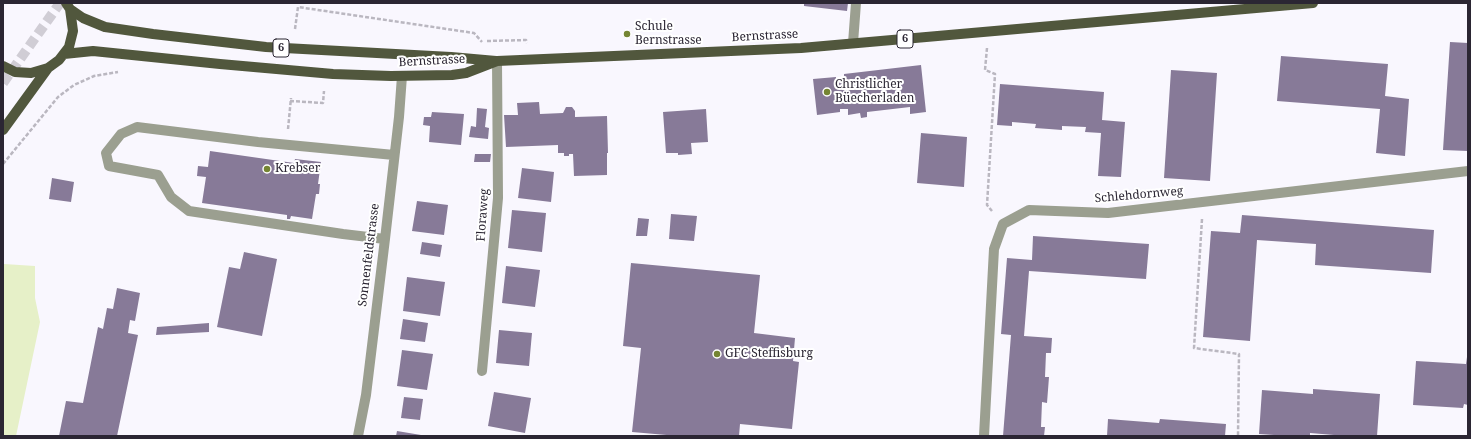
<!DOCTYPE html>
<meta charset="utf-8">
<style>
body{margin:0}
#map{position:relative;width:1471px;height:439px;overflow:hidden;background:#f9f7fe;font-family:"Noto Serif",serif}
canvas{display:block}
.frame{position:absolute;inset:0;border:4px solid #2b2633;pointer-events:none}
</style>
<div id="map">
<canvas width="1471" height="439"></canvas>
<div class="frame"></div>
</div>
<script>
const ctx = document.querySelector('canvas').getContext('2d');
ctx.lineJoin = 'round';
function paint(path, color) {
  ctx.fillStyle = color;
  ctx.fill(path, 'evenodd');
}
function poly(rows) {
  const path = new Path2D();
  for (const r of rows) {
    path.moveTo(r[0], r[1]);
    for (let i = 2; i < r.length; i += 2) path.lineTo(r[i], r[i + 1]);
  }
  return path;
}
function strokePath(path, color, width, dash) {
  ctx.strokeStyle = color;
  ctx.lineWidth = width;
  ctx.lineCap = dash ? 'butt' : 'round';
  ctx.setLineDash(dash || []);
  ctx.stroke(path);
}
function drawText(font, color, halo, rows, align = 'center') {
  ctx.font = font + ' "Noto Serif",serif';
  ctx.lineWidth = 4;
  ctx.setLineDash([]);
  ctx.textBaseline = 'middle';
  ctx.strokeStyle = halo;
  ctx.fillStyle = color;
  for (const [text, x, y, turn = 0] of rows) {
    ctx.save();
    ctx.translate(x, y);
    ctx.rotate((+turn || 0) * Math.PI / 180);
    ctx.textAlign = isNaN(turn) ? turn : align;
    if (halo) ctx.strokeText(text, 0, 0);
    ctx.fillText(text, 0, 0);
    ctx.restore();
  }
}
const green = poly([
 [4,264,35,266,35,298,40,322,16,436,3,436]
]);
const building = poly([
 [804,3,848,3,847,11,804,6],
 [1450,42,1468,43,1468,151,1443,150],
 [1281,56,1388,64,1385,96,1409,99,1405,156,1376,153,1380,109,1277,101],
 [921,65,926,112,910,114,910,107,867,112,867,117,861,118,860,113,848,115,848,109,840,109,840,112,817,115,813,79,836,77,836,80,844,79,844,74],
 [1171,70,1217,73,1210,181,1164,178],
 [1000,84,1104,92,1102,120,1125,122,1121,177,1098,176,1101,133,1085,132,1086,127,1062,126,1062,130,1049,129,1035,128,1036,124,1012,122,1012,126,997,125],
 [539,102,540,114,563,113,566,107,572,107,575,111,575,117,607,116,608,153,607,153,607,175,574,176,573,154,569,154,569,156,564,156,564,153,558,153,558,145,506,147,504,115,518,115,517,103],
 [477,108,487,109,485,127,489,128,488,139,469,137,471,126,476,127],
 [706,109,708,142,691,143,692,154,678,155,678,153,666,153,663,112],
 [432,112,464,114,461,145,429,142,430,126,423,125,424,117,431,117],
 [921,133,967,137,964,187,917,183],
 [210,151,294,163,295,159,321,162,318,184,320,184,319,194,316,194,312,219,291,216,290,219,287,219,287,215,202,203,206,177,197,176,198,166,208,167],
 [475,154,491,154,490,162,474,162],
 [522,168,554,172,551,202,518,198],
 [52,178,74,182,71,202,49,199],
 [417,201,448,205,444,235,412,231],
 [512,210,546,213,542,252,508,248],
 [671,214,697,216,694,241,669,239],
 [1242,215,1434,230,1431,273,1315,265,1316,244,1257,240,1250,341,1203,337,1211,231,1240,233],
 [638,218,649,219,647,236,636,236],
 [1033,236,1149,244,1146,279,1029,271,1024,336,1052,338,1051,353,1046,353,1045,377,1049,377,1047,403,1042,402,1041,427,1045,427,1044,436,1003,436,1011,335,1001,334,1007,258,1032,260],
 [422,242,442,245,440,257,420,254],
 [244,252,277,259,262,336,217,327,229,267,240,269],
 [631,263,760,275,754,333,795,338,793,361,799,362,792,429,740,424,739,436,678,436,632,432,641,348,623,346],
 [506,266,540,270,535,307,502,303],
 [407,277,445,282,440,316,403,311],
 [117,288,140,293,135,321,130,320,128,333,138,335,117,436,59,436,66,401,83,403,98,327,103,329,107,308,113,309],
 [403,319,428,323,425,342,400,339],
 [209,323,209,332,156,335,157,327],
 [499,330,532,333,529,366,496,363],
 [402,350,433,354,427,390,397,386],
 [1467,357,1468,357,1468,405,1464,404,1463,408,1413,405,1416,361,1466,364],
 [1313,389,1380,394,1377,436,1346,436,1310,433,1310,436,1289,436,1259,434,1262,390,1313,394],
 [494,392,531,398,525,433,488,426],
 [404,397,423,399,420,420,401,418],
 [1108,419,1159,423,1160,419,1226,424,1225,436,1107,436],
 [397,431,421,435,421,436,396,436]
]);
const majorTunnel = poly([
 [3,83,60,3]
]);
const path = poly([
 [295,29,298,7,474,33,482,42],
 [487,41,526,40,527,43],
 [987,48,985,70,995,74,987,205,992,211],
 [290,101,323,103,324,91],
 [288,129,291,98],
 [3,164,58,97,74,85,94,76,118,72],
 [1202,219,1194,348,1239,354,1238,436]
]);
const minor = poly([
 [853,43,856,3],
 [385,239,343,234,189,211,171,197,158,175,109,166,106,153,121,134,137,127,258,142,394,155],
 [482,371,498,198,497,61],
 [358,436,366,395,385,239,399,117,402,76],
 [984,436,994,249,1003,224,1029,210,1108,213,1468,171]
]);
const major = poly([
 [70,9,83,18,105,27,153,34,266,47,451,57,496,61],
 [64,54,93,51,220,64,333,74,391,76,452,75,466,73,497,61,801,48,1313,3],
 [3,66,15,72,31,73,48,68,59,60,69,47,73,31,70,9,66,3],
 [3,130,48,68]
]);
const markers = [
 [627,34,4,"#758533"],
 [827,92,4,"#758533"],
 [267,169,4,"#758533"],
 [717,354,4,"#758533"]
];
const shields = [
 [905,39,16],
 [281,48,16]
];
const shieldNames = [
 ["6",905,39],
 ["6",281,48]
];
const poiNames = [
 ["Schule",635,27],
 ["Bernstrasse",635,41],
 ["Christlicher",835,85],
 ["Büecherladen",835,99],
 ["Krebser",275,169],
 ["GFC Steffisburg",725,354]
];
const streetNames = [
 ["Bernstrasse",765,36,-3],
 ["Bernstrasse",432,61,-3],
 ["Schlehdornweg",1139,195,-5],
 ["Floraweg",483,215,-86],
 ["Sonnenfeldstrasse",369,255,-83]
];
paint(green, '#e6f0c8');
paint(building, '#877a98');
strokePath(majorTunnel, '#d0cdd5', 10, [10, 5]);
strokePath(path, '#bab7c0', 2.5, [4, 2]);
strokePath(minor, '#9b9f90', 10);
strokePath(major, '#51573d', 10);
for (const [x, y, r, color] of markers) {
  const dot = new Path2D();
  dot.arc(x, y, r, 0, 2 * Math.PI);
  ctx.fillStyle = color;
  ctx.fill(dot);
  strokePath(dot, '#fff', 1.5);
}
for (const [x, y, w] of shields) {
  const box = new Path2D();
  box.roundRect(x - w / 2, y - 9, w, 18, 3);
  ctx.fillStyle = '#fff';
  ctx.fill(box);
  strokePath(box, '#2b2633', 1);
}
drawText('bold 11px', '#2b2633', null, shieldNames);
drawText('12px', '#2b2633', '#fff', poiNames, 'left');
drawText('12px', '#2b2633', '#fff', streetNames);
</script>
